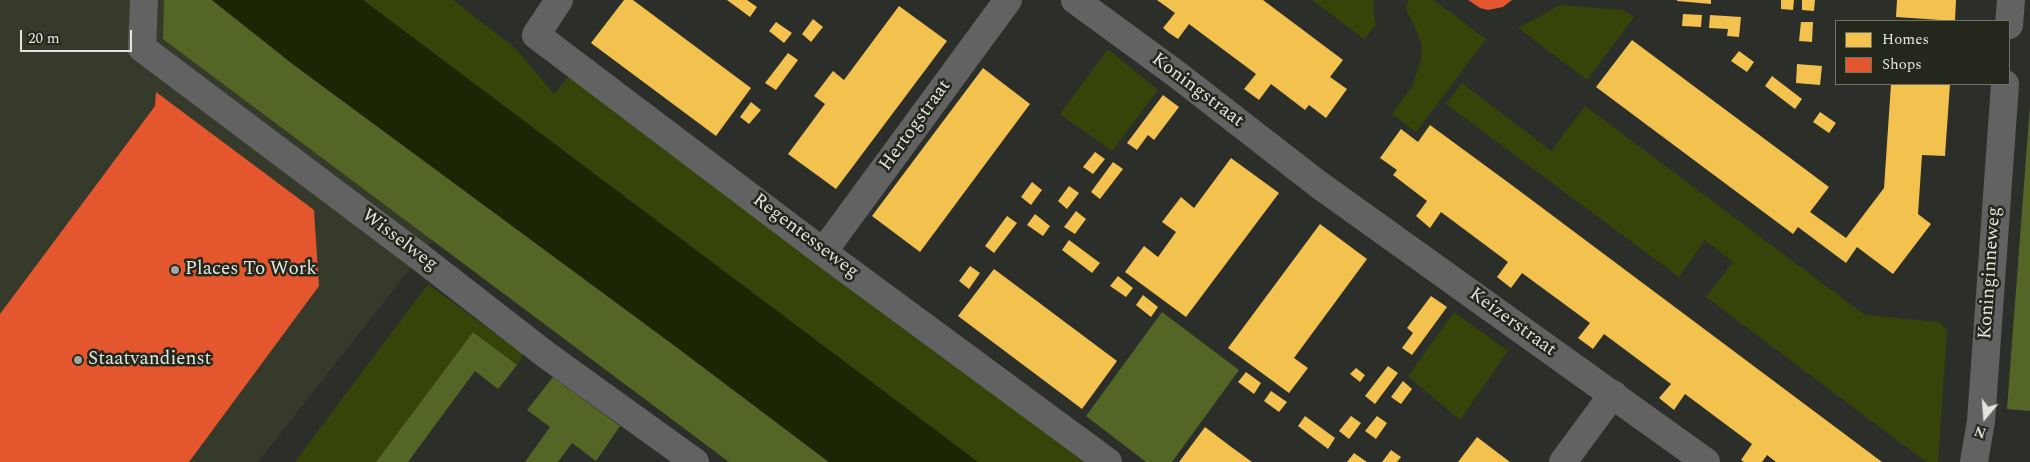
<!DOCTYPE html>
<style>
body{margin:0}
#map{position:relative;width:2030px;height:462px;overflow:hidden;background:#2c2e29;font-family:Spectral,serif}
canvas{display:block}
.legend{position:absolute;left:1835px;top:20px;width:175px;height:65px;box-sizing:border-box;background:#23271c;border:1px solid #70736a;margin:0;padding:6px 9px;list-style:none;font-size:15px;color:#e3e5de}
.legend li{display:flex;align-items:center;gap:10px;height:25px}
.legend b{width:25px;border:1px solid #70736a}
.north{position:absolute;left:1960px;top:392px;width:50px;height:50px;-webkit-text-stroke:4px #23271c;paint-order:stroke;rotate:198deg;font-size:14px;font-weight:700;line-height:20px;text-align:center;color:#e3e5de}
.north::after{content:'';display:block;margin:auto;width:18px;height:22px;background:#e3e5de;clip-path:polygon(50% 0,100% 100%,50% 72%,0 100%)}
.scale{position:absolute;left:20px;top:30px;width:112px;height:22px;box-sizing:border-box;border:2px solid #e3e5de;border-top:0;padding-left:6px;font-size:15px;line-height:18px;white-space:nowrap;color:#e3e5de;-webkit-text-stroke:4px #23271c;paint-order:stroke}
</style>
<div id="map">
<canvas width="2030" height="462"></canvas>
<ul class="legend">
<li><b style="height:14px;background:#f2c14e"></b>Homes</li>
<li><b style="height:14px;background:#e4572e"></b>Shops</li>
</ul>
<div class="north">N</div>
<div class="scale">20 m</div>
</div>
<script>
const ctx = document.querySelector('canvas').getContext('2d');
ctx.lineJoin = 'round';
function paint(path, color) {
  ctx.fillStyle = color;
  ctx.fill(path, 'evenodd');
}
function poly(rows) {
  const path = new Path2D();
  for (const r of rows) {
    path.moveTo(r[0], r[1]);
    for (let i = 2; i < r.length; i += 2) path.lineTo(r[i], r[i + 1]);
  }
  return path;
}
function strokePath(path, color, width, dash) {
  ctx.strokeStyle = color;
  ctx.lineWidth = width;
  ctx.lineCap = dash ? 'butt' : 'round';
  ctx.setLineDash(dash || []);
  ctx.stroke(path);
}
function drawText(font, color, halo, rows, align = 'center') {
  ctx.font = font + ' Spectral,serif';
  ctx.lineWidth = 5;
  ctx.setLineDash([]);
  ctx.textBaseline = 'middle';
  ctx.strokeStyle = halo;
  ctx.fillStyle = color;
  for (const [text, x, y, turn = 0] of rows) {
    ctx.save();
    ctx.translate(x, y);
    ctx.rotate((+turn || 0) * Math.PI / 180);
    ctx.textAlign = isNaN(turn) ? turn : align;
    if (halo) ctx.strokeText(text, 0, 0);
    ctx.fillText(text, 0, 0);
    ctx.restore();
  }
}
const built = poly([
 [0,0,182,0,450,218,258,462,0,462]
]);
const green = poly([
 [363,0,453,0,515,48,554,94,570,75,1084,459,1083,462,978,462],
 [1312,0,1374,0,1373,11,1376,25,1364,39],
 [1408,0,1434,0,1486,39,1416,132,1392,114,1412,87,1421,60,1422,47,1418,34,1406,9],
 [1560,5,1623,10,1634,17,1587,80,1518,28],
 [1108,49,1158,90,1112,151,1060,114],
 [1462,83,1551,151,1585,106,1865,315,1940,322,1947,331,1938,462,1926,462,1706,297,1733,262,1705,240,1679,277,1446,104],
 [428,284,523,354,521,359,517,365,473,332,376,462,295,462],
 [1454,312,1508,351,1460,420,1408,376]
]);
const forest = poly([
 [164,0,212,0,294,65,675,346,829,462,729,462,163,39],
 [2030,105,2030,411,2007,409],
 [1162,312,1239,370,1172,462,1146,462,1086,416],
 [473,332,517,365,498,389,475,371,408,462,376,462],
 [553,377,620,426,596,461,572,443,558,462,525,462,550,427,527,410]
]);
const water = poly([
 [212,0,363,0,978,462,829,462,675,346,294,65]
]);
const homes = poly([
 [624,0,633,0,751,88,716,136,591,43],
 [727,0,747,0,757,7,750,17],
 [1157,0,1263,0,1343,60,1330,77,1347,89,1326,118,1309,105,1305,110,1271,84,1259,100,1244,89,1256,74,1189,24,1178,39,1169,33,1163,28,1175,13],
 [1677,0,1711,0,1711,4,1677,1],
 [1781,0,1794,0,1793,10,1781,9],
 [1802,0,1815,0,1814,11,1802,10],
 [1897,0,1956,0,1955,21,1896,17],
 [899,6,947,41,836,189,788,154,825,104,814,96,833,71,844,80],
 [1683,14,1702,15,1701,27,1682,26],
 [1710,15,1741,17,1739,37,1727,36,1728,29,1709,28],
 [813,19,823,27,811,42,802,34],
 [776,22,792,33,784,43,769,31],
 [1801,22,1813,22,1812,42,1799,41],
 [1632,40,1829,187,1810,212,1846,238,1884,188,1891,84,1950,84,1945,156,1922,155,1918,214,1931,224,1893,274,1857,247,1846,263,1798,227,1793,234,1596,87],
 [1739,51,1754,62,1747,72,1731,61],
 [788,53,798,60,776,90,765,83],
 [1797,64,1822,66,1820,85,1796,83],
 [983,68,1030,104,920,252,872,216],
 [1772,76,1802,99,1795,109,1765,86],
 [1163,95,1179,107,1154,140,1148,135,1137,150,1127,143],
 [751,102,761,110,749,124,740,117],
 [1820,112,1836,123,1829,133,1813,122],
 [1430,125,1513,186,1882,462,1776,462,1767,455,1762,462,1744,462,1741,460,1752,444,1685,394,1674,410,1659,398,1671,384,1604,334,1593,349,1578,338,1590,323,1522,273,1511,288,1497,277,1508,262,1441,212,1430,228,1416,216,1427,201,1393,175,1397,170,1380,158,1401,129,1418,142],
 [1095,152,1105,159,1093,174,1083,167],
 [1231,158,1279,193,1186,317,1125,272,1144,246,1158,257,1176,232,1162,222,1181,197,1194,208],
 [1113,162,1123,169,1100,199,1091,192],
 [1032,182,1042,190,1031,205,1021,197],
 [1069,186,1079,193,1067,209,1058,201],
 [1076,211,1086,219,1075,234,1064,227],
 [1035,214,1050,226,1043,236,1027,225],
 [1007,216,1017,223,994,253,985,246],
 [1320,224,1367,259,1294,358,1308,368,1289,393,1228,348],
 [1069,240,1100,263,1092,273,1062,250],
 [970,266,980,273,969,289,959,281],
 [994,269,1117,361,1082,409,958,316],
 [1118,276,1133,288,1126,297,1110,286],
 [1143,295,1158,307,1151,317,1136,305],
 [1431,296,1447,307,1412,355,1402,348,1413,333,1407,328],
 [1388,366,1398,373,1375,404,1365,396],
 [1356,368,1365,375,1360,382,1350,374],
 [1246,372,1261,383,1254,394,1238,382],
 [1403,381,1412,389,1401,404,1391,397],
 [1271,391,1287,402,1279,412,1264,401],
 [1305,416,1335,438,1328,449,1298,426],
 [1351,416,1361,423,1349,439,1339,431],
 [1377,416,1387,423,1376,439,1365,431],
 [1205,427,1230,446,1252,462,1179,462],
 [1477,437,1510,462,1458,462],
 [1391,450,1401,457,1397,462,1382,462],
 [1354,453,1367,462,1347,462]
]);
const shops = poly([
 [1468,0,1512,0,1503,7,1488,10,1480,8],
 [156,92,314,210,319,286,189,462,0,462,0,314,155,106]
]);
const minor = poly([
 [144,0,142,48,420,257,545,354,695,462],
 [559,0,536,35,823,252,1108,462],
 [1075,0,1175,73,1318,184,1706,462],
 [2009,25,2011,0],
 [823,252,1008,0],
 [1563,462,1613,394],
 [1974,462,1981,421,2005,84]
]);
const markers = [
 [175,270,5,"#a3a59f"],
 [78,360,5,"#a3a59f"]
];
const streetNames = [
 ["Koningstraat",1197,91,37],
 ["Hertogstraat",916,126,-54],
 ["Regentesseweg",805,237,37],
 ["Wisselweg",399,241,37],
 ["Koninginneweg",1991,273,-86],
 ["Keizerstraat",1512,323,36]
];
const poiNames = [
 ["Places To Work",185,270],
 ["Staatvandienst",88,360]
];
paint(built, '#353a2a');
paint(green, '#36440a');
paint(forest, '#546626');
paint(water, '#1c2504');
paint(homes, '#f2c14e');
paint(shops, '#e4572e');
strokePath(minor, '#626263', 28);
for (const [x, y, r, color] of markers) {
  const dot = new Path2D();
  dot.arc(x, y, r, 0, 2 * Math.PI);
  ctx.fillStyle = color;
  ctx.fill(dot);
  strokePath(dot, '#23271c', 2);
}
drawText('19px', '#e3e5de', '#23271c', streetNames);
drawText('19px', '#e3e5de', '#23271c', poiNames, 'left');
</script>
